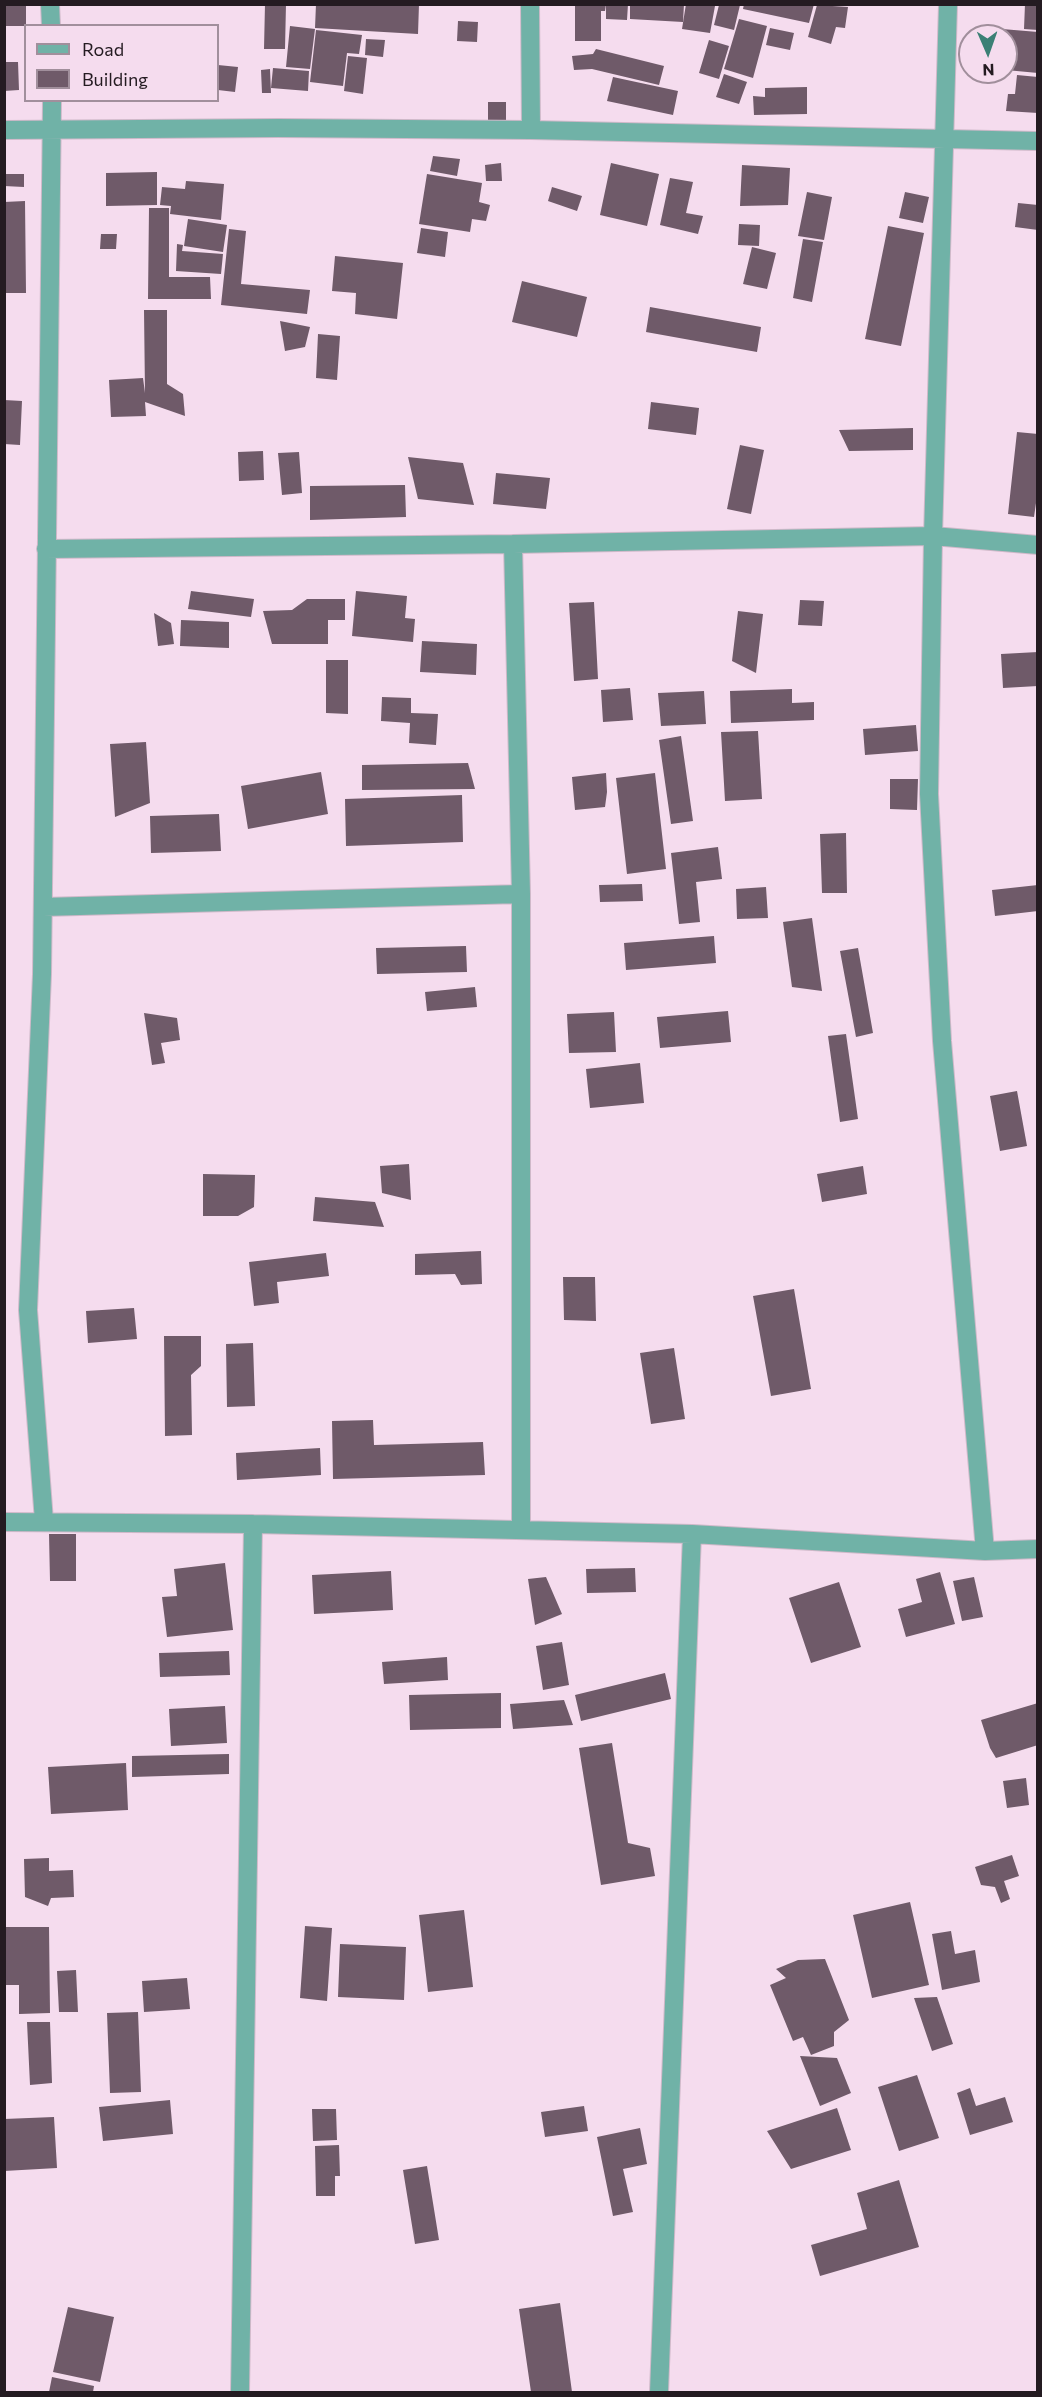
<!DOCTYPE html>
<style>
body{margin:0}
#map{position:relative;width:1042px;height:2397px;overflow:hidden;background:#f5dcee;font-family:Commissioner,sans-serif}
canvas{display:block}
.frame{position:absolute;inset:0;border:6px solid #241b21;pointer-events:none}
.legend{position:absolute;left:24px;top:24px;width:195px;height:78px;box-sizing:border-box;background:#f5dcee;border:2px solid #a18f9c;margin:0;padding:8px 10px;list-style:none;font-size:18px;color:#241b21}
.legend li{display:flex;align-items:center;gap:12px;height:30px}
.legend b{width:30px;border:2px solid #a18f9c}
.north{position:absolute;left:958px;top:24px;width:60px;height:60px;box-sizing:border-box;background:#f5dcee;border:2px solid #a18f9c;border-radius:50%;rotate:178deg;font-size:16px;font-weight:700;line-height:24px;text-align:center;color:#241b21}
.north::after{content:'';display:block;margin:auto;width:21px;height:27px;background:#3b8075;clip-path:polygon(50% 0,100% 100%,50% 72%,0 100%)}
</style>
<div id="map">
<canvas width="1042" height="2397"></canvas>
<div class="frame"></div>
<ul class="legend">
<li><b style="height:8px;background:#70b2a7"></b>Road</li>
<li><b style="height:16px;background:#6f5a69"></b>Building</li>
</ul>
<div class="north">N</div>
</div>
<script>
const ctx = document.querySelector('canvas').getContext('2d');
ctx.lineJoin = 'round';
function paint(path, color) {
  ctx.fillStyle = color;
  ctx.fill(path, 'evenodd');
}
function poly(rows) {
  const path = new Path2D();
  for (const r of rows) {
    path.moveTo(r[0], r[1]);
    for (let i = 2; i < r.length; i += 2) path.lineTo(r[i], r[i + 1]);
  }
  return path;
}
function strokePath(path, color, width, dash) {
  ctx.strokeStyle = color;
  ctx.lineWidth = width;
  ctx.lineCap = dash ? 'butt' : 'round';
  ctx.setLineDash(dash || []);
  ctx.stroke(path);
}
const building = poly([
 [265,4,286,4,285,49,264,49],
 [316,4,419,4,418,34,315,28],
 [575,4,606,4,605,11,601,11,601,41,575,41],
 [606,4,628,4,627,20,606,19],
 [630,4,684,4,683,22,630,19],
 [686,4,715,6,710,33,682,29],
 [744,4,814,4,809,23,743,9],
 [1025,4,1038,4,1038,30,1024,29],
 [4,5,26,5,26,26,4,26],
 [719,5,740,5,734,30,714,25],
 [817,5,848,7,845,28,836,27,831,44,808,37],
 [739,19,767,26,753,78,724,69],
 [458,21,478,22,477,42,457,41],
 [290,26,315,29,310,69,286,67],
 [770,28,794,33,790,50,766,45],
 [1002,29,1038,32,1038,73,1006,70,1006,36,1002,36],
 [316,30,362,35,359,54,347,53,343,86,310,82],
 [366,39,385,40,383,57,365,55],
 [709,40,729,46,719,79,699,73],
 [596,49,664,66,659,85,592,69,574,70,572,56,593,54],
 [348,56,367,58,363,94,344,91],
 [4,62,18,62,19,90,4,91],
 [218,65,238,67,235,92,218,90],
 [273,68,309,71,308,91,271,88],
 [270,69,271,93,262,93,261,70],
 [724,74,747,82,739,104,716,97],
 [1017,75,1038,77,1038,113,1006,111,1008,94,1015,94],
 [613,77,678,91,673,115,607,101],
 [807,87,807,114,754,115,753,96,765,97,765,88],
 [488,102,506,102,506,120,488,120],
 [433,156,460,159,457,176,430,171],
 [501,163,502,181,486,181,485,165],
 [611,163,659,174,647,226,600,215],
 [742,165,790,168,788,205,740,206],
 [157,172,157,205,106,206,106,173],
 [4,174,24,174,24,187,4,186],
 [427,174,482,183,479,202,490,205,486,221,472,219,470,232,419,224],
 [670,178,693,182,686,213,703,216,698,234,660,225],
 [186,181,224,184,221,220,170,214,171,206,160,205,162,187,185,189],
 [552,187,582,196,577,211,548,201],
 [807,192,832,197,824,240,798,236],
 [905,192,929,197,923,223,899,218],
 [25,201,26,293,4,293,4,202],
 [1018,203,1038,205,1038,230,1015,227],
 [149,208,169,208,169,277,210,277,211,299,148,299],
 [188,219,227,225,223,252,184,246],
 [739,224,760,225,759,246,738,245],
 [888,226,924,233,901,346,865,339],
 [421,228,448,232,445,257,417,253],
 [229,229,246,231,241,284,310,290,307,314,221,305],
 [101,234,117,234,116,249,100,249],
 [803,239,823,242,812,302,793,298],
 [177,244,183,245,182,251,223,254,221,274,176,271],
 [752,247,776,253,767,289,743,284],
 [335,256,403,263,397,319,355,314,356,293,332,291],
 [522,281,587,297,577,337,512,322],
 [650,307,761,327,757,352,646,332],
 [144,310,167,310,167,384,183,394,185,416,145,402,146,416,111,417,109,380,143,378,145,393],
 [280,321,310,327,305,347,285,351],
 [318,334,340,336,337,380,316,378],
 [4,400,22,401,20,445,4,444],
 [651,402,699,408,696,435,648,429],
 [913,428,913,450,849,451,839,430],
 [1017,432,1038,434,1038,489,1034,517,1008,514],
 [740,445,764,450,751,514,727,509],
 [263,451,264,480,239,481,238,452],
 [299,452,302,493,282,495,278,453],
 [408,457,463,463,474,505,418,499],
 [496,473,550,478,546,509,493,504],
 [405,485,406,517,310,520,310,486],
 [191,591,254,599,251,617,188,609],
 [356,591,407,596,405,618,415,619,413,642,352,636],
 [307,599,345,599,345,620,328,620,328,644,272,644,263,611,292,610],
 [800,600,824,601,822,626,798,625],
 [594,602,598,679,574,681,569,603],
 [738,611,763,614,756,673,732,661],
 [154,613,171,623,174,644,158,646],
 [181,620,229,622,229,648,180,646],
 [422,641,477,644,476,675,420,672],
 [1038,652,1038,686,1003,688,1001,654],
 [326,660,348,660,348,714,326,713],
 [630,688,633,720,603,722,601,690],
 [792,689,792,703,814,702,814,720,731,723,730,691],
 [704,691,706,724,661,726,658,693],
 [382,697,411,698,411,713,438,714,436,745,409,743,410,723,381,721],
 [916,725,918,751,865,755,863,729],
 [758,731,762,799,725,801,721,732],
 [681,736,693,821,671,824,659,740],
 [146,742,150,803,115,817,110,744],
 [468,763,475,789,362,790,362,765],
 [321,772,328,814,248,829,241,786],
 [606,773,607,792,605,807,575,810,572,777],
 [655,773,666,869,627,874,616,778],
 [890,779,918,779,917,810,890,809],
 [462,795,463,842,346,846,345,799],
 [219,814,221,851,151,853,150,816],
 [846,833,847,893,822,893,820,834],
 [718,847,722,879,696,882,700,922,679,924,671,853],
 [642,884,643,901,600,902,599,885],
 [1038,885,1038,911,995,916,992,890],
 [766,887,768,918,737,919,736,889],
 [812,918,822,991,792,987,783,922],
 [714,936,716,963,626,970,624,943],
 [466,946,467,972,377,974,376,948],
 [858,948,873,1033,856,1037,840,951],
 [475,987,477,1007,427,1011,425,992],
 [728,1011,731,1042,660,1048,657,1017],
 [614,1012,616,1052,569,1053,567,1014],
 [144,1013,177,1018,180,1040,161,1043,165,1063,152,1065],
 [846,1034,858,1119,840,1122,828,1036],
 [640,1063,644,1103,590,1108,586,1069],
 [1017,1091,1027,1146,1000,1151,990,1096],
 [409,1164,411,1200,382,1193,380,1166],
 [863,1166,867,1194,822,1202,817,1174],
 [203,1174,255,1175,254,1207,238,1216,203,1216],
 [315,1197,375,1202,384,1227,313,1221],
 [481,1251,482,1284,461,1285,455,1274,415,1275,415,1254],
 [326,1253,329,1276,277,1282,279,1303,254,1306,249,1262],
 [563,1277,595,1277,596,1321,564,1320],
 [794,1289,811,1389,771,1396,753,1296],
 [134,1308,137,1339,88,1343,86,1311],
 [164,1336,201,1336,201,1366,191,1375,192,1435,165,1436],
 [253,1343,255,1406,227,1407,226,1344],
 [674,1348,685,1419,651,1424,640,1353],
 [373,1420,374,1445,483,1442,485,1475,333,1479,332,1421],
 [320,1448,321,1475,237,1480,236,1453],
 [49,1534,76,1534,76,1581,50,1581],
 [225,1563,233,1630,167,1637,162,1597,177,1596,174,1569],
 [635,1568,636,1592,587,1593,586,1569],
 [391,1571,393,1610,314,1614,312,1575],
 [940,1572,955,1624,906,1637,898,1609,922,1602,916,1579],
 [546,1577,562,1614,535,1625,528,1579],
 [974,1577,983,1617,962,1621,953,1581],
 [839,1582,861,1647,811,1663,789,1598],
 [562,1642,569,1685,543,1690,536,1646],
 [229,1651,230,1675,160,1677,159,1653],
 [447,1657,448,1680,384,1684,382,1662],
 [665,1673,671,1699,581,1721,575,1695],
 [501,1693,501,1728,410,1730,409,1695],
 [564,1700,573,1725,513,1729,510,1704],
 [1038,1703,1038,1745,996,1758,990,1748,981,1720],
 [225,1706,227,1743,171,1746,169,1709],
 [612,1743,628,1843,650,1848,655,1876,601,1885,579,1748],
 [229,1754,229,1774,132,1777,132,1756],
 [126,1763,128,1810,51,1814,48,1767],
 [1026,1778,1029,1805,1007,1808,1003,1781],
 [1012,1855,1019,1876,1004,1881,1010,1899,1001,1903,995,1887,981,1885,975,1867],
 [49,1858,49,1871,73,1870,74,1897,51,1898,48,1906,25,1897,24,1859],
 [910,1902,929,1985,872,1998,853,1915],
 [464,1910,473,1987,428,1992,419,1915],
 [305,1926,332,1928,327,2001,300,1998],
 [4,1927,49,1927,50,2013,19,2014,19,1985,4,1985],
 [951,1931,955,1954,975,1950,980,1982,942,1990,932,1934],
 [340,1944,406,1947,404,2000,338,1997],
 [825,1959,849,2020,834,2032,834,2046,811,2055,803,2037,793,2041,770,1985,786,1978,776,1969,798,1960],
 [76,1970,78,2012,59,2012,57,1971],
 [187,1978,190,2009,144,2012,142,1981],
 [937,1997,953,2044,932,2051,914,1998],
 [138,2012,141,2092,110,2093,107,2013],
 [27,2022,50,2022,52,2083,30,2085],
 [800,2056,837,2058,851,2093,820,2106],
 [917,2075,939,2138,899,2151,878,2087],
 [970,2088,976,2106,1005,2097,1013,2122,970,2135,957,2093],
 [170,2100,173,2134,103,2141,99,2107],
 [584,2106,588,2131,545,2137,541,2112],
 [837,2108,851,2150,791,2169,767,2131],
 [312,2109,336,2109,337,2140,313,2141],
 [54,2117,57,2168,4,2171,4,2119],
 [640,2128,647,2164,623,2169,633,2212,613,2216,597,2137],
 [339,2145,340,2176,335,2176,335,2196,316,2196,315,2146],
 [427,2166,439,2240,415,2244,403,2170],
 [899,2180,919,2247,820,2276,811,2245,867,2229,857,2193],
 [560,2303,572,2392,531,2392,519,2309],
 [68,2307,114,2317,100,2382,53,2372],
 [52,2377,94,2386,93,2392,49,2392]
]);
const minor = poly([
 [50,4,51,26],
 [530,4,531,130],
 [948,4,933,536,929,794,942,1041,985,1551],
 [4,130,278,128,531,130,1038,141],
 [513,544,521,894,521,1530],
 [46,549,513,544,933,536,1038,545],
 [43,907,521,894],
 [44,1521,28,1310,42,974,52,100],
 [4,1522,253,1524,692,1534,985,1551,1038,1549],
 [240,2392,253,1524],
 [659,2392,692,1534]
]);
paint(building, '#6f5a69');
strokePath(minor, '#cfb9c9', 20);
strokePath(minor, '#70b2a7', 18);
</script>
